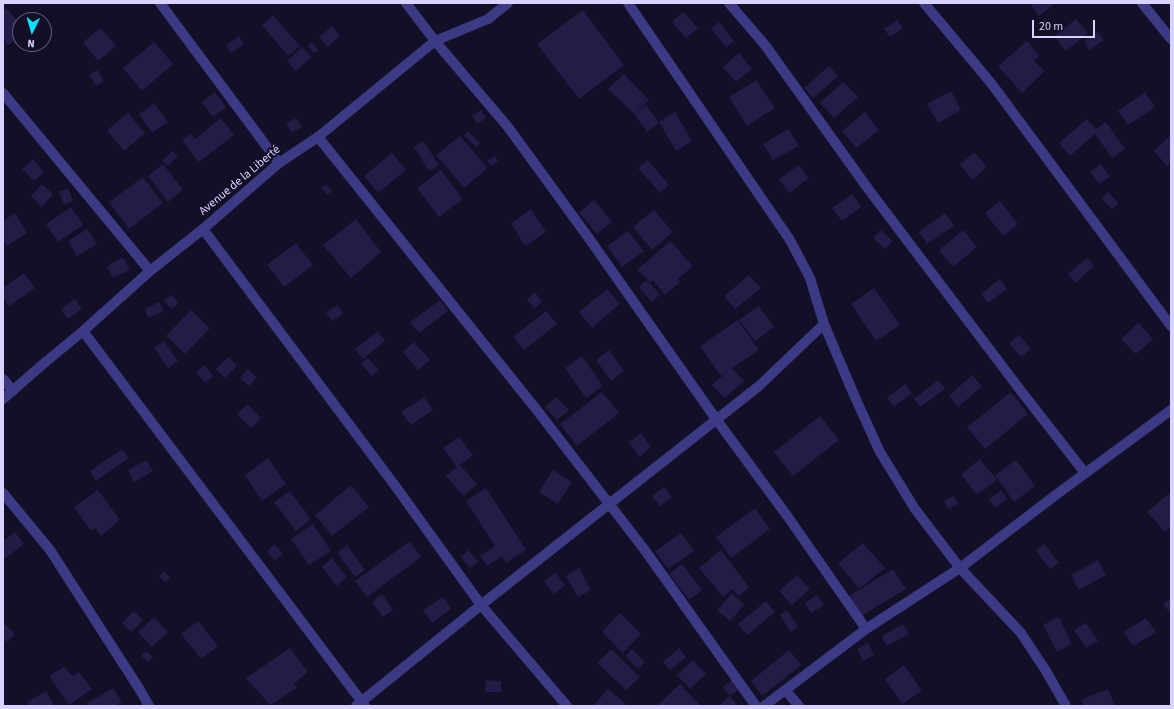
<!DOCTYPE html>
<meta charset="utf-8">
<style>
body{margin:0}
#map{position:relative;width:1174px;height:709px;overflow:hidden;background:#130f26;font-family:"Source Sans 3",sans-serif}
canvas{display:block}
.frame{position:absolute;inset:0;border:4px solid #d9d4ff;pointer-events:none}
.north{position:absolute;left:12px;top:12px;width:40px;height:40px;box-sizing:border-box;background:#130f26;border:1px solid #625e7d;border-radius:50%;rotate:185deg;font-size:11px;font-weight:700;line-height:16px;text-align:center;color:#d9d4ff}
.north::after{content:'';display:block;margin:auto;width:14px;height:18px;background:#00e5ff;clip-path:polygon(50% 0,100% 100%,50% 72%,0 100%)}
.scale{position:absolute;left:1032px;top:20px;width:63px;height:18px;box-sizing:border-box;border:2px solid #d9d4ff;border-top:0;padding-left:5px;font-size:12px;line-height:14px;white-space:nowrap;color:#d9d4ff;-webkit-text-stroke:3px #130f26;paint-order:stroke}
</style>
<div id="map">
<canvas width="1174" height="709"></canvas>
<div class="frame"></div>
<div class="north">N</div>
<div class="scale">20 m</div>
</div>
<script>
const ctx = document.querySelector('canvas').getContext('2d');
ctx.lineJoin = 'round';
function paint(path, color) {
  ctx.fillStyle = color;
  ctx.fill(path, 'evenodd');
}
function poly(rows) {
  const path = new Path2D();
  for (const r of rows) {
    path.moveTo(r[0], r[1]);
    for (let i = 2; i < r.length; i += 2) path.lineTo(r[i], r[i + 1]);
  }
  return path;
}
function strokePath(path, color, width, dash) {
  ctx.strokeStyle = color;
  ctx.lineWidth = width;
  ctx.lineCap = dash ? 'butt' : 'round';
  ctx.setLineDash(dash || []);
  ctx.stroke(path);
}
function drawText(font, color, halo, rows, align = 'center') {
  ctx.font = font + ' "Source Sans 3",sans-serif';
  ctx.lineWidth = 4;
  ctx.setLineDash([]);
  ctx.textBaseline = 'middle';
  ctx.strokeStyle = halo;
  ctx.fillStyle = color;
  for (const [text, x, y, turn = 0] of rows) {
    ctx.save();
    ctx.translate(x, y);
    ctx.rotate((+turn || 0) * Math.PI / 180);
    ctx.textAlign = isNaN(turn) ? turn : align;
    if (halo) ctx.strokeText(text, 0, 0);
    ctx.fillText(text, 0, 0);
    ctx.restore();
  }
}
const building = poly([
 [1034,3,1052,3,1053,5,1039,16,1031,5],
 [7,8,20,24,20,37,8,45,3,38,3,11],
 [583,10,624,65,579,99,537,44],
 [683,12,698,28,686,38,672,22],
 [273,15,300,46,288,56,262,25],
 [1076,19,1088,33,1066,51,1054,36],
 [897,20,903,28,890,37,884,29],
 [719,22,734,41,726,47,711,29],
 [332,26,340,36,327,47,319,37],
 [101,28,116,46,98,61,83,42],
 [1098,32,1104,40,1089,50,1084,41],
 [239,36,244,44,231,53,226,45],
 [1027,41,1040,56,1034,61,1045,71,1022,93,998,66],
 [154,42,173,64,142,91,123,68],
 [311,42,318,50,314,53,308,46],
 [302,47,312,57,296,71,287,61],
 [739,53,752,69,736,82,723,67],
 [829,66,838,76,813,98,804,88],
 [97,70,104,81,96,86,89,75],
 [624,74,649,100,635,113,646,105,659,123,647,132,634,114,608,89],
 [756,80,775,108,747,126,729,97],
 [843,82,858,97,834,118,820,103],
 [951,91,961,110,938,123,927,104],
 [215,92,226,107,213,117,202,102],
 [1145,92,1155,107,1128,125,1118,111],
 [154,103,168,122,152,133,139,114],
 [481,110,486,118,477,124,472,116],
 [675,112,692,141,676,151,659,122],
 [865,112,879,130,856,148,842,131],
 [128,113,145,133,124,151,107,130],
 [221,118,234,135,199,162,182,141,191,134,195,139],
 [296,118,302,127,292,133,286,124],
 [1087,119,1096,129,1106,122,1125,149,1112,158,1095,134,1070,156,1059,143],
 [788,129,799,146,773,160,763,144],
 [468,131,480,143,476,147,464,136],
 [1171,135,1171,162,1167,166,1154,151],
 [460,136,488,168,464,188,436,155],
 [423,141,439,165,429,171,414,147],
 [172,151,178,156,168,166,162,161],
 [974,152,987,167,973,180,960,165],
 [392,153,406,170,378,193,364,176],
 [495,156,498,161,491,166,487,161],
 [33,159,44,172,34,181,22,169],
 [648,160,669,185,660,193,638,168],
 [163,164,183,190,168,202,148,176],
 [1101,164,1110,177,1099,184,1090,172],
 [799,165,809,178,789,193,779,179],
 [441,170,463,199,439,217,417,188],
 [143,177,163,203,129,229,109,202],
 [42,184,53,194,42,207,31,196],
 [326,184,332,191,327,195,321,188],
 [68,188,73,201,64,205,59,192],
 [1108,192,1119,203,1112,209,1102,199],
 [852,194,861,207,842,221,832,208],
 [594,200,612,222,597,234,579,213],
 [1000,201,1018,224,1003,236,985,213],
 [71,207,83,225,58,242,46,224],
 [531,209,546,232,525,246,511,223],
 [654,210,673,232,652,250,633,227],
 [15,213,27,233,7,246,3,240,3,221],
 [945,213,954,226,927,244,919,232],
 [356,219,381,252,351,278,323,245],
 [87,229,97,244,77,256,68,241],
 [881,230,893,241,885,249,873,238],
 [963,230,977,247,953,267,939,250],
 [628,231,644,251,622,267,607,246],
 [670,241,693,266,678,279,680,282,665,295,653,280,650,282,637,270],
 [296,243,313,265,284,287,267,265],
 [123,257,130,270,113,278,107,266],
 [1087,258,1094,266,1076,283,1068,274],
 [24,273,35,288,9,306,3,298,3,288],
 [749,275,761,288,735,309,724,296],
 [1000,279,1007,289,988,303,981,294],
 [646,280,660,294,652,302,639,287],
 [874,288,900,325,876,341,851,304],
 [607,289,620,304,592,328,579,312],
 [535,292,542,302,534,309,527,299],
 [172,295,179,303,171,309,164,301],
 [75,299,82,309,68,319,61,309],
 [440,300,448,311,419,333,410,322],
 [159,302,164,311,148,318,145,309],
 [338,305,343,314,332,321,326,312],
 [759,306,774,327,755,341,739,320],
 [191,310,210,328,185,354,166,336],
 [546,311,557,324,524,350,513,337],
 [738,320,759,350,732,368,744,381,725,398,712,385,728,371,721,376,700,346],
 [1138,323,1153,339,1136,354,1121,339],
 [378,331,385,341,363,359,355,349],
 [1019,335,1031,349,1021,357,1009,343],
 [164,341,178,361,168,368,154,348],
 [414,342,430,360,418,370,403,352],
 [609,350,624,371,611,381,596,360],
 [582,356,603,386,586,398,565,368],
 [229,357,237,366,225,378,216,369],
 [368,358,379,370,372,376,361,364],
 [205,365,213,376,205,383,196,372],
 [248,369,257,377,249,386,240,378],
 [972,375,982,386,958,407,949,396],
 [938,380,945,389,920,407,914,399],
 [905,384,912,393,894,407,887,398],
 [602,392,619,413,577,446,560,424],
 [1011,392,1028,414,985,449,967,427],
 [424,397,433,410,411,425,401,412],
 [556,397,569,410,557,420,545,407],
 [248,404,261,418,251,428,237,414],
 [820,416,839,440,793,476,774,452],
 [641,433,651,447,639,457,629,442],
 [459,437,473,455,460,465,477,484,463,496,446,476,457,467,443,448],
 [122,449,129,458,96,481,90,471],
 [268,458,286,484,262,501,245,475],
 [980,459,997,480,977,495,961,474],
 [146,460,153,471,134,482,128,470],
 [1016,460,1035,486,1014,502,995,475],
 [553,470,572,482,558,504,539,492],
 [351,485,369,507,332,536,315,515],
 [664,487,672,497,660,506,652,496],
 [486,488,526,550,506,563,502,556,487,566,480,556,495,546,466,501],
 [98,490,120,520,101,536,95,528,91,531,74,507],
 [1001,490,1007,499,995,508,989,499],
 [290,491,311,519,296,531,274,502],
 [1171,492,1171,527,1165,532,1147,512],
 [954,496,958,504,948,509,944,501],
 [755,508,770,529,731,558,716,537],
 [313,524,331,551,309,565,291,539],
 [15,532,24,544,3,560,3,541],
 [681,533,694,551,668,569,655,551],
 [410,541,421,557,367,597,355,581],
 [863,543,885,568,859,589,838,563],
 [275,544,283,554,275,561,267,551],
 [1044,544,1059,563,1050,569,1036,551],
 [347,545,365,570,355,577,337,553],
 [469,550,478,562,470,568,461,557],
 [721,550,749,587,739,596,732,589,723,597,699,568],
 [332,558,347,577,337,586,322,567],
 [1098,560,1106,575,1079,590,1071,575],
 [682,564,702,590,689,600,669,574],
 [579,568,591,590,578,597,566,576],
 [893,569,906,589,861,616,849,596],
 [164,571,170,578,165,583,159,576],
 [555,572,565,585,554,594,544,581],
 [797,575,810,589,792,605,779,591],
 [732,593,744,605,730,621,717,610],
 [382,594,393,610,383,617,372,602],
 [817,595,824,605,811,613,805,603],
 [443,597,451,609,432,623,423,610],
 [1171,597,1171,613,1163,605],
 [766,601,775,612,747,635,738,624],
 [787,610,798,627,791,632,780,615],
 [134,611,143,620,131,632,122,623],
 [620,613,641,634,623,653,602,632],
 [154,617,168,632,152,647,138,632],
 [1059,617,1072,644,1057,652,1043,625],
 [1146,618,1156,632,1133,646,1124,632],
 [198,621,218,646,201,659,181,634],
 [3,622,15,634,7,642,3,638],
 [1086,623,1098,641,1086,648,1074,630],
 [903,624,909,634,887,646,882,636],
 [868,643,874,655,863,661,857,649],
 [290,648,308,672,294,684,297,688,270,705,246,678],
 [679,648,686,657,670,670,663,662],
 [611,649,640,677,626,690,597,663],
 [632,649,645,662,638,669,625,656],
 [789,650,801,665,762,696,751,681],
 [146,651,153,657,148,662,141,656],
 [693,660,706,674,690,689,677,675],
 [904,665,922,691,902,704,885,679],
 [64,667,72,676,79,672,92,689,69,705,49,676],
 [486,680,501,681,501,692,485,692],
 [732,680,739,689,730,696,723,687],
 [680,684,701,706,659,706,658,705],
 [113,688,122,702,115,706,87,706,86,704],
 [608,689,628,706,593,706],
 [1108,689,1115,706,1084,706,1081,700],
 [46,691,54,706,29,706,27,702],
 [730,696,736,703,733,706,718,706]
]);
const minor = poly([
 [160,3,279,163],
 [406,3,435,41,508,127,588,237,716,419,788,517,866,629],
 [628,3,790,240,810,278,824,324,854,395,880,452,915,509,960,568,1021,633,1046,671,1066,706],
 [729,3,765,45,869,190,1021,391,1085,473],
 [924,3,991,83,1171,326],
 [1142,3,1171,39],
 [3,93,150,271],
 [318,137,536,409,644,549,756,706],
 [203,229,396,487,481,605,567,706],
 [83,331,365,706],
 [3,379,13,391],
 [3,399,42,365,83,331,150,271,203,229,279,163,318,137,435,41,488,19,508,3],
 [3,493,50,550,140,690,149,706],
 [786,691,799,706],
 [356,706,481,605,759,386,824,324],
 [764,706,866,629,960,568,1053,497,1171,410]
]);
const streetNames = [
 ["Avenue de la Liberté",240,181,-40]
];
paint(building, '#241b47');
strokePath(minor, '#3d3a85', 10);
drawText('12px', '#d9d4ff', '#130f26', streetNames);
</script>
